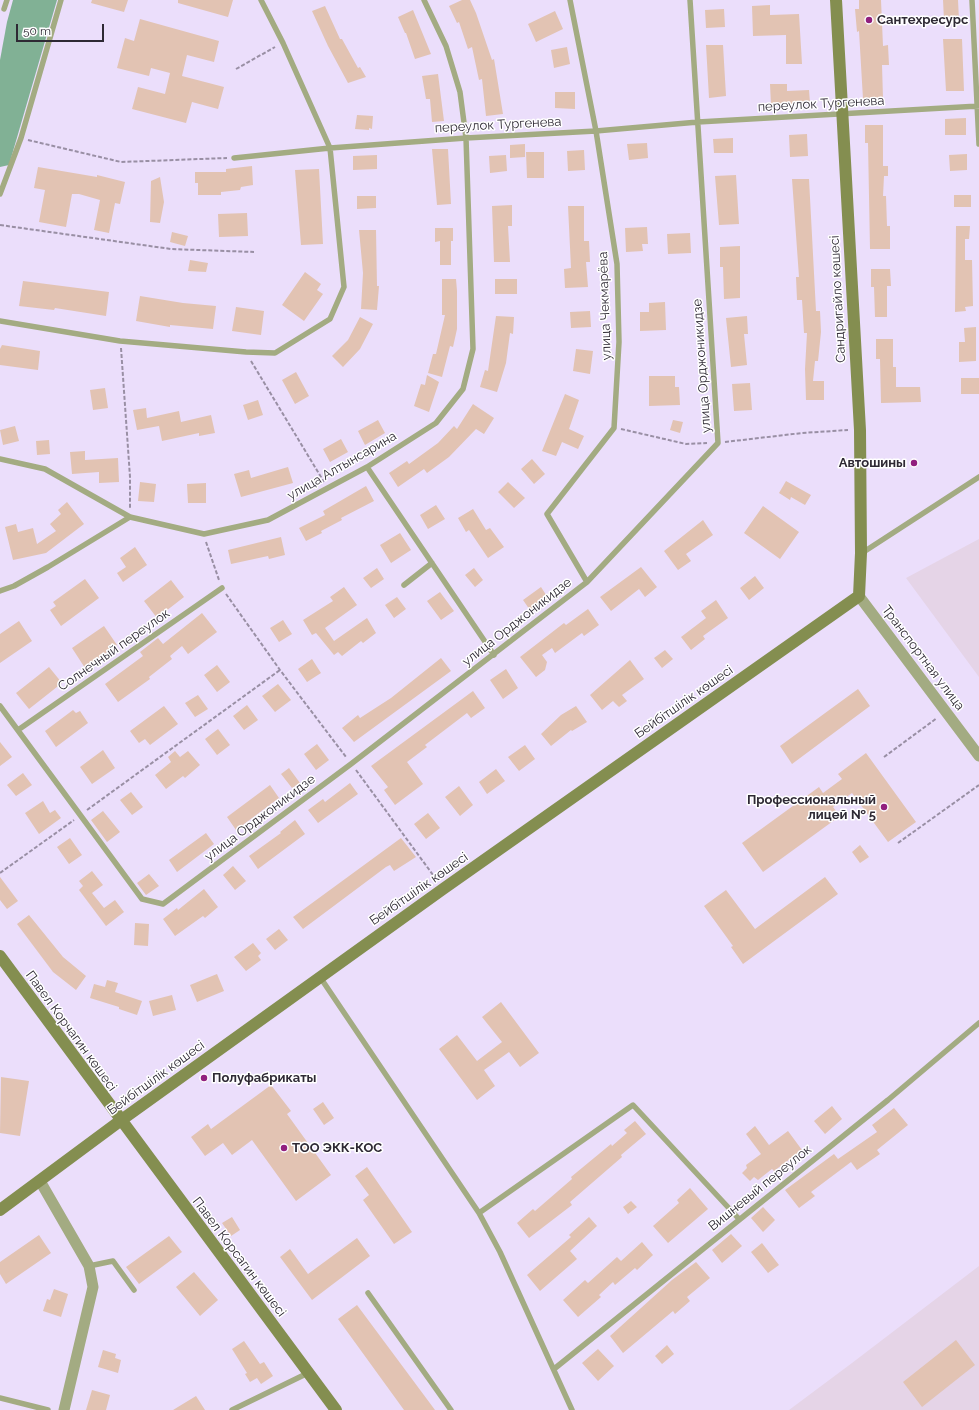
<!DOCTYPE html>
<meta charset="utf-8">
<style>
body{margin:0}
#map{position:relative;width:979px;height:1410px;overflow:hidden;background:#ebdefb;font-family:Raleway,sans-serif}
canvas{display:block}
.scale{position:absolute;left:16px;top:24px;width:88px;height:18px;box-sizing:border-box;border:2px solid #2e2934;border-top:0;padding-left:5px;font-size:12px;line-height:14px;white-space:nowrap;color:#2e2934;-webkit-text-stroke:3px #fff;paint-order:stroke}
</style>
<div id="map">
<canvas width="979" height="1410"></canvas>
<div class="scale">50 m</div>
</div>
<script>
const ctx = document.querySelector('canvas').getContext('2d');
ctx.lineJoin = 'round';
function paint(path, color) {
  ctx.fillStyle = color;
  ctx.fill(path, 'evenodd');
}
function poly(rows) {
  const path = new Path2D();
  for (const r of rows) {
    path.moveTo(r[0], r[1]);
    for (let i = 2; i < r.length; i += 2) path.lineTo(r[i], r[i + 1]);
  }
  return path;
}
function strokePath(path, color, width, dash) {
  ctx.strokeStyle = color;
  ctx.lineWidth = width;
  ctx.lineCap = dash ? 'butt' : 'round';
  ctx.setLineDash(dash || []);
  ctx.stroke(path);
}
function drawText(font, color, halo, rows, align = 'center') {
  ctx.font = font + ' Raleway,sans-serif';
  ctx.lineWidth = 3;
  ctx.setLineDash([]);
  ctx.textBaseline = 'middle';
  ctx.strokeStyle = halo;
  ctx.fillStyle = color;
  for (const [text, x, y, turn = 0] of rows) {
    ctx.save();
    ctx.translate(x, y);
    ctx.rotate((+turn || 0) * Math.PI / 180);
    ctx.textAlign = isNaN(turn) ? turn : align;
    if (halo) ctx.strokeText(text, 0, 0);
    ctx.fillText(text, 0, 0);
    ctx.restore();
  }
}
const industrial = poly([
 [979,539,979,677,906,578],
 [979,1266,979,1410,789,1410,852,1363]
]);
const forest = poly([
 [13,0,57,0,9,165,0,167,0,60,7,22]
]);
const building = poly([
 [92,0,128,0,124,12,91,3],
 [178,0,233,0,228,17,178,3],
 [462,0,470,0,476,13,492,60,494,59,503,114,486,116,482,79,479,80,472,47,468,49,459,22,457,23,449,6],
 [859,0,881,0,883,46,888,45,889,65,882,65,883,98,863,99,859,31,857,32,855,9,859,9],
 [943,0,958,0,959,20,944,20],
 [770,5,770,15,799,14,802,64,786,64,786,35,753,36,752,6],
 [325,6,340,39,342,39,358,68,360,67,366,77,348,83,328,46,312,11],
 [724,9,725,27,706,28,705,10],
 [413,10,431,54,415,59,406,33,405,33,398,17],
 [555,11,563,29,536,42,528,24],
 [140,19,219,41,214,62,187,55,182,76,224,87,218,109,192,102,186,123,132,109,138,87,165,94,170,73,151,68,149,76,117,68,125,38,134,41],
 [943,39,962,39,964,91,946,91],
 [706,45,723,45,726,96,709,98],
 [567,47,570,64,554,68,551,50],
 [438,74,444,121,432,122,430,99,426,99,422,76],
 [770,84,787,84,787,91,809,90,810,103,771,105],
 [555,92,575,92,575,109,555,108],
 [357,115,373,116,372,129,369,128,369,130,355,129],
 [966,118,966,135,945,135,945,119],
 [865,125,883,125,883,166,888,166,888,176,884,176,883,196,886,196,887,226,890,226,890,249,870,249,868,143,865,143],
 [807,134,808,156,790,157,789,135],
 [733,138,733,153,714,153,713,139],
 [647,143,648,158,629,160,627,144],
 [525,144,525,157,510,158,510,145],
 [432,149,448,149,451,204,437,205],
 [584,150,585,170,568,171,567,151],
 [526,152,544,152,544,178,527,178],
 [967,154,967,170,950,171,949,155],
 [377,155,377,169,353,170,353,156],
 [506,155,507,171,490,173,489,156],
 [252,166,253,185,241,187,240,190,221,192,221,195,198,195,198,183,195,183,195,172,226,172,226,169],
 [38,167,97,177,97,175,125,182,120,204,115,203,109,233,94,230,100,200,79,194,72,194,66,227,39,222,45,190,34,188],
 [319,169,323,244,301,245,295,170],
 [736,175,739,224,719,225,715,176],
 [160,177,164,202,160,223,150,222,151,181],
 [792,179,809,179,816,311,820,311,821,332,818,361,815,361,813,381,824,381,824,400,806,400,805,369,807,333,804,333,802,300,797,300,796,277,799,277],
 [954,195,971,195,971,207,954,207],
 [357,196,376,196,376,208,357,209],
 [512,205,512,226,508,226,510,262,494,262,492,206],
 [568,206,584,206,584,241,589,241,590,262,586,262,588,287,565,288,564,269,571,268],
 [247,213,248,236,219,237,218,214],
 [956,226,970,226,969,239,965,239,965,260,972,260,973,306,965,307,966,311,955,312],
 [647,227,648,244,642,244,643,251,626,252,625,228],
 [435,228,453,228,453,241,451,241,451,265,440,265,440,241,435,242],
 [359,230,376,230,377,286,379,286,377,310,361,309,363,273],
 [172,232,188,236,185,246,170,242],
 [690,233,691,253,668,254,667,234],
 [740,246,740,298,724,299,723,267,720,267,720,247],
 [190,260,208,263,206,272,188,271],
 [871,269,890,269,891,286,887,286,887,317,875,317,874,287,871,287],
 [305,272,321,284,317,290,323,294,304,321,282,305],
 [442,279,456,279,457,291,457,329,453,347,450,346,442,377,428,373,433,354,436,354,445,315,442,315],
 [495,279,517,279,517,294,495,294],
 [23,281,109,292,106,316,55,308,54,310,19,306],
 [140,296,183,303,216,306,213,329,170,325,170,327,136,321],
 [665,302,666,330,640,331,640,312,649,312,649,303],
 [236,307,264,311,261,335,232,331],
 [590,311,591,327,571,328,570,312],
 [496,316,514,317,513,334,510,333,506,363,497,392,480,387,485,370,488,371],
 [747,316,748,334,744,334,747,365,731,367,726,318],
 [360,317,373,324,360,349,343,367,332,356,348,340],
 [976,327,976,361,959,362,959,342,965,342,964,328],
 [876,339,893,339,893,367,896,367,896,387,920,387,921,402,881,403,880,359,876,359],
 [2,345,40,351,38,370,0,365,0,349],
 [576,349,593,351,590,374,573,371],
 [296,372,309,396,295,404,282,380],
 [427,375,439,382,429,412,414,406,421,384,425,385],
 [649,376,675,376,675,387,679,387,680,405,649,406],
 [961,378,979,378,979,394,961,394],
 [750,383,752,410,734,411,732,384],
 [105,388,108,408,93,410,90,390],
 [565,394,579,400,569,429,584,436,578,449,562,442,556,456,542,451],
 [258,400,263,415,248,420,243,405],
 [473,404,494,418,484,434,476,429,449,457,427,473,424,469,398,487,389,473,407,461,409,464,438,443,454,426,457,429],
 [146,408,147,418,179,411,181,422,211,415,215,433,199,436,199,433,162,441,159,426,137,430,133,410],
 [378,420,385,433,365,445,358,431],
 [673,420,683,422,680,433,670,430],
 [15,426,19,441,3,445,0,430],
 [341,439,348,452,330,462,323,449],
 [49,440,50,454,37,455,36,441],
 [85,451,85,460,118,458,119,482,99,483,99,472,72,474,70,452],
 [532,459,545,474,534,484,521,469],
 [288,467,293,483,241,497,234,474,249,470,251,478],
 [786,481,811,495,805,505,791,497,790,500,779,493],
 [140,482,156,484,154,502,138,501],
 [508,482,525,498,514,508,498,492],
 [206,483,206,503,188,503,187,484],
 [366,486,374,501,341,518,342,520,321,531,322,533,306,541,299,528,325,515,323,511],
 [67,502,84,524,46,553,13,560,5,527,16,524,18,532,33,528,37,544,56,531,50,524,61,514,58,510],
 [436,505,445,519,428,529,420,515],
 [763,506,799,532,780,559,744,533],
 [473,509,486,530,490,528,504,547,488,558,469,530,466,532,458,518],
 [703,520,713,535,686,554,691,561,678,570,664,551],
 [400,533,411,550,391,563,380,545],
 [281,537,285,555,269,559,268,556,231,564,228,550],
 [135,547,147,565,123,582,117,573,126,567,120,558],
 [641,567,657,587,645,597,639,589,611,611,600,597],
 [377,568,384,579,371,588,363,578],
 [474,568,483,580,475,587,465,575],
 [755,576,764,588,749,600,740,588],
 [85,579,99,598,61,626,50,610,56,606,53,602],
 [171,580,184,597,157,618,144,601],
 [344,587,357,605,325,628,334,641,367,618,376,633,363,643,361,641,342,656,338,652,334,655,316,633,312,635,303,620,333,601,330,597],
 [541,587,550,601,532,613,523,600],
 [440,592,454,611,441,620,427,601],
 [397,597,406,609,394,618,385,605],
 [716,600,728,618,703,636,705,639,691,650,681,637,706,618,701,611],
 [588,609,599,625,584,636,582,633,555,653,552,648,542,655,547,662,545,670,536,677,520,657,564,623,566,625],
 [202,613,217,632,188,654,182,646,170,656,172,659,149,677,150,679,118,702,105,684,143,656,140,652,158,638,163,644],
 [283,620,292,634,279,642,270,628],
 [19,621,32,641,0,663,0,634],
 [104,626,117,645,85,668,72,648],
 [665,650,673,659,662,668,654,658],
 [441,658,451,671,354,742,342,728,358,715,360,718,391,698],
 [312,659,321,673,307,682,298,669],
 [630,660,644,679,622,695,627,701,619,707,613,701,602,710,590,695],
 [217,665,230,682,217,692,204,675],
 [49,667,62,683,29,709,16,693],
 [506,669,518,688,503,699,490,680],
 [278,684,291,700,275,712,262,696],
 [858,689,870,706,792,764,780,746],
 [473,691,485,708,471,718,467,713,425,745,427,747,407,762,423,784,395,805,384,790,388,787,371,766],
 [198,695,208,709,195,717,185,703],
 [247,705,258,720,244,730,233,716],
 [164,706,178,724,150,745,145,739,139,743,130,731],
 [576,706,587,722,572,731,571,730,551,746,541,734,561,715],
 [73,710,76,713,80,711,88,723,56,747,45,731],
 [218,729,230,745,217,755,205,739],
 [0,742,12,757,0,766],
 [317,744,329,760,316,770,304,754],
 [525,745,535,759,519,771,508,757],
 [103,750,115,768,92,784,80,767],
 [175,751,180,757,188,751,200,765,185,778,183,776,166,789,155,775,171,762,168,757],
 [866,753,916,822,888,842,852,793,833,807,840,816,763,872,742,843,819,787,823,793,842,779,838,774],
 [289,768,300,783,292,788,281,774],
 [496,769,505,781,487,794,479,782],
 [23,773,32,785,16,796,7,785],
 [350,783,358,794,318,823,308,810,323,799,325,802],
 [270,785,279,798,236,830,227,817],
 [459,786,473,805,460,816,445,797],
 [131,792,143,807,132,815,120,800],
 [43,801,50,813,55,810,61,818,39,834,25,813],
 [103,811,120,832,107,842,91,820],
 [428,813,440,828,426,839,414,824],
 [295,820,305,834,258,869,249,856,281,833,280,832],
 [206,833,214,844,177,872,169,860],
 [70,838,82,855,69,864,57,847],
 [401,838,416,857,394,871,390,865,386,867,303,929,293,917],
 [860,845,869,857,860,863,852,852],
 [233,866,246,881,235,890,223,875],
 [92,871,103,885,92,893,104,908,115,900,124,912,106,926,79,890,83,886,79,881],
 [149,874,159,886,146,895,137,883],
 [0,877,18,901,7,909,0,900],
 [825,877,838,894,743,964,731,947,733,946,704,906,726,890,755,929],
 [204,889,218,907,205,918,203,916,175,936,163,919,177,908,178,910],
 [29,915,63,957,86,976,76,990,53,972,17,924],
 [135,923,149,924,148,946,134,945],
 [279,929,288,940,275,950,266,939],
 [253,943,261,953,258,956,261,960,246,971,234,957],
 [217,974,224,991,197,1002,190,985],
 [107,980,118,983,115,992,142,1001,137,1015,119,1009,119,1007,90,998,94,984,105,987],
 [172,995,176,1010,153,1016,149,1001],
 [501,1002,539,1053,520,1067,509,1052,484,1070,495,1086,477,1100,439,1049,457,1035,477,1061,502,1042,482,1017],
 [1,1077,29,1081,20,1136,0,1133],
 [271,1085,291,1111,287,1114,331,1175,296,1201,252,1140,232,1155,223,1143,205,1156,191,1137,208,1124,211,1129],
 [323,1102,334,1118,324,1125,313,1109],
 [832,1106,842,1119,825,1134,814,1121],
 [894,1108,908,1125,877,1150,880,1154,857,1170,851,1162,811,1192,815,1196,799,1208,785,1190,834,1154,838,1159,877,1132,872,1125],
 [635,1121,646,1134,621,1155,622,1157,570,1202,572,1205,529,1238,517,1223,533,1209,535,1211,572,1179,571,1177,611,1144,612,1146,627,1133,624,1130],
 [755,1126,769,1145,788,1131,802,1150,774,1171,772,1169,758,1180,754,1177,750,1181,742,1173,747,1168,746,1165,761,1154,746,1134],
 [367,1167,412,1232,394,1244,363,1200,369,1195,355,1176],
 [690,1188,708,1209,668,1243,653,1226,679,1203,677,1200],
 [631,1201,637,1207,628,1214,623,1207],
 [763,1207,775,1220,763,1232,751,1218],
 [232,1217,240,1230,231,1236,222,1223],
 [589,1217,597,1226,570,1251,577,1259,540,1291,527,1275,571,1237,569,1235],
 [731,1234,742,1246,722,1263,712,1250],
 [39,1235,51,1253,6,1284,0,1274,0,1262],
 [169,1236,182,1252,139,1284,126,1267],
 [357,1238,370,1256,312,1300,280,1257,290,1249,308,1274],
 [642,1242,653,1255,637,1270,635,1268,615,1285,613,1282,599,1295,601,1297,578,1317,563,1300,585,1280,588,1283,617,1257,621,1261],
 [762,1243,779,1265,768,1273,751,1252],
 [696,1262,710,1278,687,1297,690,1301,675,1314,673,1311,623,1353,610,1336,672,1280],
 [194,1272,218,1300,200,1316,176,1287],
 [54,1289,68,1294,61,1317,43,1311,47,1299,50,1300],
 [357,1305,435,1410,404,1410,338,1319],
 [956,1340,975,1365,922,1407,903,1382],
 [244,1341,260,1364,264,1362,273,1376,261,1384,257,1378,250,1382,245,1374,247,1373,232,1349],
 [667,1345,674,1354,662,1364,655,1356],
 [598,1349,614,1366,598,1381,582,1363],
 [103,1350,116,1354,115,1358,121,1360,118,1373,98,1367],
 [92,1390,110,1395,106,1410,86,1410],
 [196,1396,205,1410,173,1410]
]);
const path = poly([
 [236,69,275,47],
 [28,140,121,162,227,158],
 [0,225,171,249,254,252],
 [121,348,130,477,130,508],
 [251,361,324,482],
 [621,429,686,444,707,443],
 [725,442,802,433,848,430],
 [206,542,219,580],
 [226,594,280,670,346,757],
 [884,757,937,718],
 [356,770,436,879],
 [87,810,280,670],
 [898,843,979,785],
 [0,873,74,820]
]);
const lane = poly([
 [570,0,596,131,617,264,619,342,614,428,547,514,587,582],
 [972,0,979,144],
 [4,9,7,0],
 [234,158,330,148,466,138,596,131,698,122,979,106],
 [0,194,21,138,61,0],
 [0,321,120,341,246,352,275,353,330,319,344,287,330,148,283,43,261,0],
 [0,459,45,469,130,517,204,534,268,520,367,467,436,423,463,389,473,349,466,138,460,92,446,46,424,0],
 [367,467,494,655],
 [862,553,979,477],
 [404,585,432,563],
 [0,591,14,586,48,567,130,517],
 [0,706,142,899,163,904,351,764,587,582,718,443,690,0],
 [18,730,222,588],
 [320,977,479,1213,500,1252,572,1410],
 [479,1213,633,1105,739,1219],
 [89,1266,113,1261,134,1290],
 [368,1293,451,1410],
 [554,1369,888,1100,979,1023],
 [0,1398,48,1410],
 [232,1410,308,1373]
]);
const street = poly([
 [859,596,979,756],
 [40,1181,89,1266,93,1287,64,1410]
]);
const secondary = poly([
 [0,956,336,1410],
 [0,1210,120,1121,443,889,859,596,861,553,860,430,836,0]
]);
const markers = [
 [869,20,4,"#911f7e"],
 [914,463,4,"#911f7e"],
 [884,807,4,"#911f7e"],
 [204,1078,4,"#911f7e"],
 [284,1148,4,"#911f7e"]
];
const poiNames = [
 ["Сантехресурс",877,20],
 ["Автошины",906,463,"right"],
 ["Профессиональный",876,800,"right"],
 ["лицей № 5",876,815,"right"],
 ["Полуфабрикаты",212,1078],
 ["ТОО ЭКК-КОС",292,1148]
];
const streetNames = [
 ["переулок Тургенева",821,104,-3],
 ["переулок Тургенева",498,125,-3],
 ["Сандригайло көшесі",838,299,-93],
 ["улица Чекмарёва",605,306,-92],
 ["улица Орджоникидзе",702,366,-94],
 ["улица Алтынсарина",342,466,-30],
 ["улица Орджоникидзе",517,622,-38],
 ["Солнечный переулок",114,650,-35],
 ["Транспортная улица",923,658,53],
 ["Бейбітшілік көшесі",684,702,-35],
 ["улица Орджоникидзе",260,818,-37],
 ["Бейбітшілік көшесі",419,889,-35],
 ["Павел Корчагин көшесі",71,1031,54],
 ["Бейбітшілік көшесі",156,1078,-36],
 ["Вишневый переулок",760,1188,-39],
 ["Павел Корсагин көшесі",239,1257,53]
];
paint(industrial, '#e5d4e7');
paint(forest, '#81b195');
paint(building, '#e2c3b3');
strokePath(path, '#998fa4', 2, [4, 2]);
strokePath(lane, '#a3ab82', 5.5);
strokePath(street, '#a3ab82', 11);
strokePath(secondary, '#848e50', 12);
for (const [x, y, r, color] of markers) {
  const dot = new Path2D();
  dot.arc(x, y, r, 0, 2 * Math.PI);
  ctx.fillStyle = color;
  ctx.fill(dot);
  strokePath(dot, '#fff', 1.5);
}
drawText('bold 13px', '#2e2934', '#fff', poiNames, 'left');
drawText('13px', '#2e2934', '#fff', streetNames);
</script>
